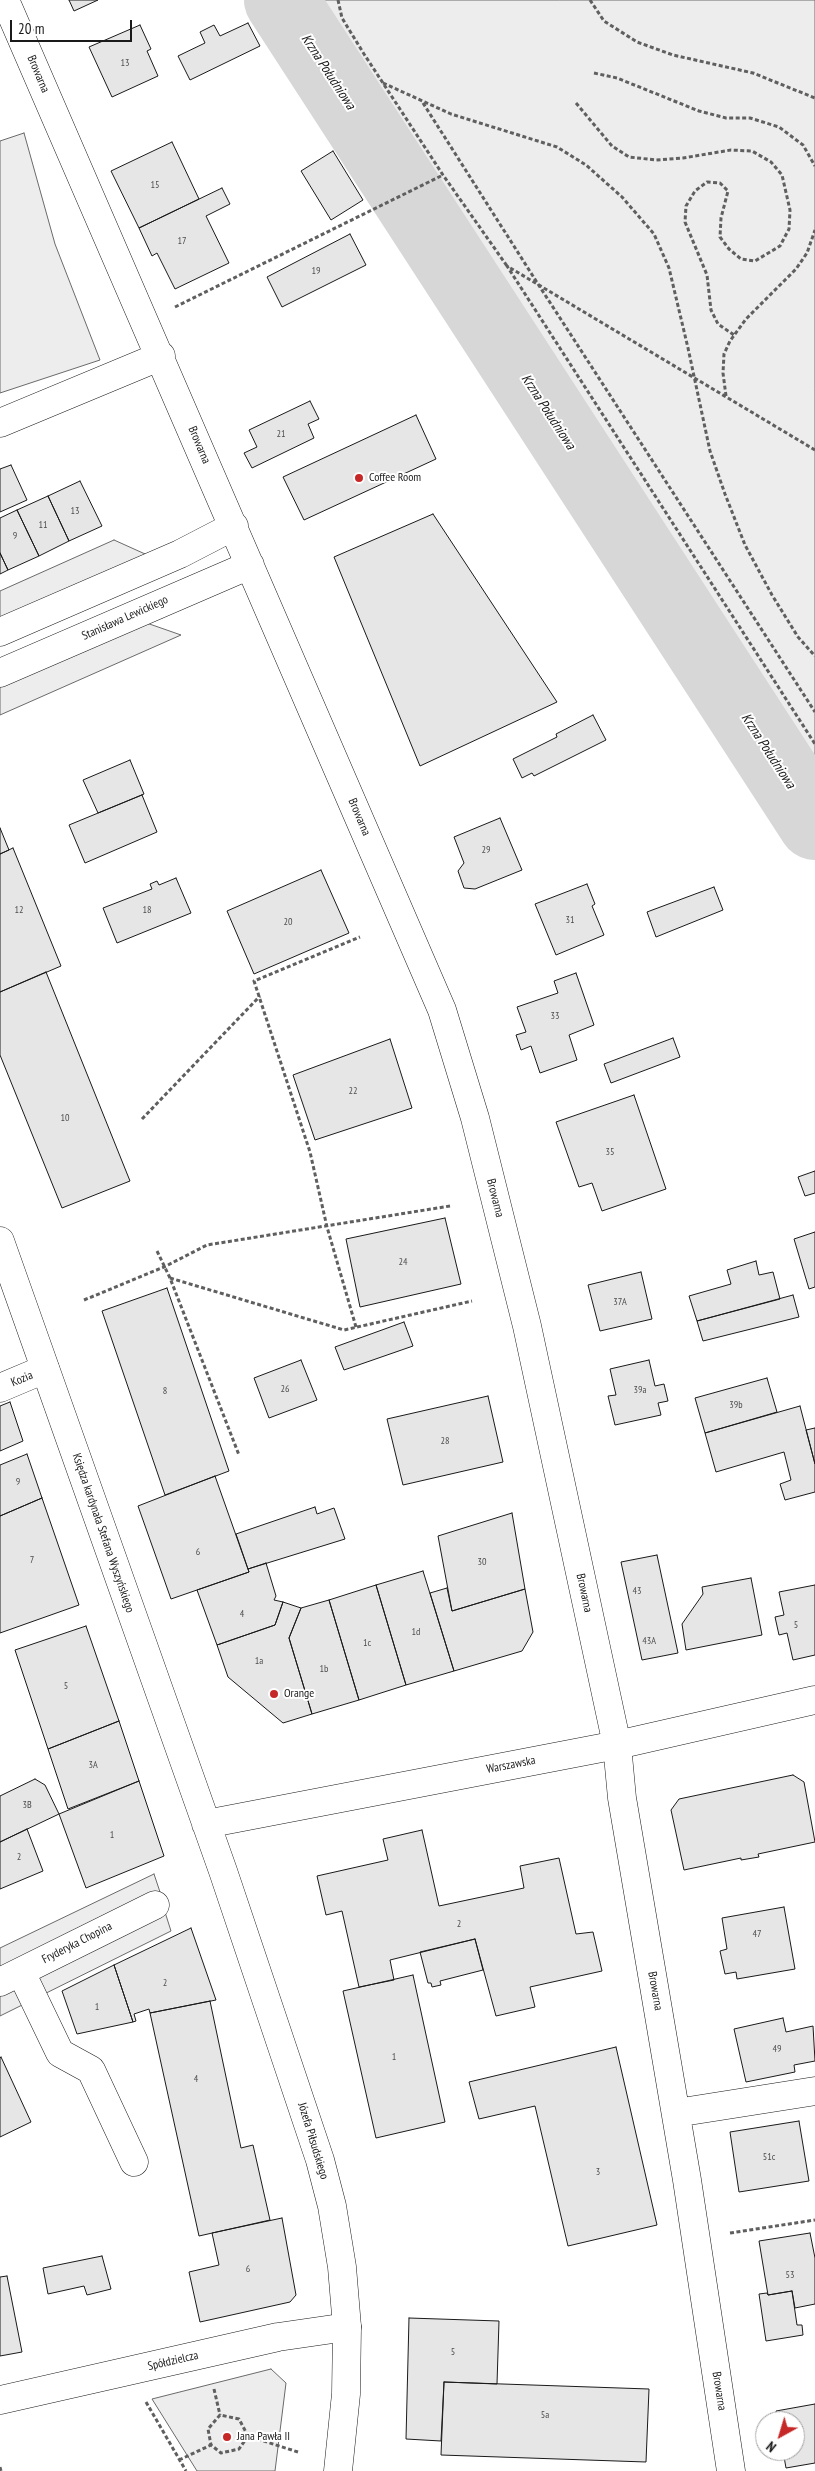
<!DOCTYPE html>
<meta charset="utf-8">
<style>
body{margin:0}
#map{position:relative;width:815px;height:2471px;overflow:hidden;background:#fff;font-family:"PT Sans Narrow",sans-serif}
canvas{display:block}
.north{position:absolute;left:755px;top:2411px;width:50px;height:50px;box-sizing:border-box;background:#fff;border:1px solid #a3a3a3;border-radius:50%;rotate:219deg;font-size:14px;font-weight:700;line-height:20px;text-align:center;color:#1a1a1a}
.north::after{content:'';display:block;margin:auto;width:18px;height:22px;background:#c62828;clip-path:polygon(50% 0,100% 100%,50% 72%,0 100%)}
.scale{position:absolute;left:10px;top:20px;width:122px;height:22px;box-sizing:border-box;border:2px solid #1a1a1a;border-top:0;padding-left:6px;font-size:15px;line-height:18px;white-space:nowrap;color:#1a1a1a;-webkit-text-stroke:4px #fff;paint-order:stroke}
</style>
<div id="map">
<canvas width="815" height="2471"></canvas>
<div class="north">N</div>
<div class="scale">20 m</div>
</div>
<script>
const ctx = document.querySelector('canvas').getContext('2d');
ctx.lineJoin = 'round';
function paint(path, color) {
  ctx.fillStyle = color;
  ctx.fill(path, 'evenodd');
}
function poly(rows) {
  const path = new Path2D();
  for (const r of rows) {
    path.moveTo(r[0], r[1]);
    for (let i = 2; i < r.length; i += 2) path.lineTo(r[i], r[i + 1]);
  }
  return path;
}
function strokePath(path, color, width, dash) {
  ctx.strokeStyle = color;
  ctx.lineWidth = width;
  ctx.lineCap = dash ? 'butt' : 'round';
  ctx.setLineDash(dash || []);
  ctx.stroke(path);
}
function drawText(font, color, halo, rows, align = 'center') {
  ctx.font = font + ' "PT Sans Narrow",sans-serif';
  ctx.lineWidth = 4;
  ctx.setLineDash([]);
  ctx.textBaseline = 'middle';
  ctx.strokeStyle = halo;
  ctx.fillStyle = color;
  for (const [text, x, y, turn = 0] of rows) {
    ctx.save();
    ctx.translate(x, y);
    ctx.rotate((+turn || 0) * Math.PI / 180);
    ctx.textAlign = isNaN(turn) ? turn : align;
    if (halo) ctx.strokeText(text, 0, 0);
    ctx.fillText(text, 0, 0);
    ctx.restore();
  }
}
const built = poly([
 [304,0,815,0,815,777,386,127,304,0],
 [24,133,55,244,100,360,0,393,0,141,24,133],
 [114,540,154,558,0,626,0,591,114,540],
 [138,620,181,635,0,715,0,682,138,620],
 [154,1874,161,1895,0,1973,0,1948,154,1874],
 [164,1909,171,1931,0,2016,0,1991,164,1909],
 [271,2369,286,2383,275,2471,197,2471,152,2399,271,2369]
]);
const river = poly([
 [281,0,815,823]
]);
const building = poly([
 [69,0,98,0,74,11,69,0],
 [248,23,260,46,190,80,178,56,205,43,200,32,214,25,220,36,248,23],
 [140,25,151,49,147,51,158,76,112,97,89,47,140,25],
 [172,142,199,199,139,228,111,171,172,142],
 [333,151,363,200,331,220,301,171,333,151],
 [222,188,230,204,206,216,229,263,175,289,157,253,152,256,139,228,222,188],
 [350,234,366,265,282,307,267,277,350,234],
 [310,401,319,419,308,424,314,438,252,468,244,453,257,447,249,430,310,401],
 [416,415,436,459,304,520,283,477,416,415],
 [11,465,27,500,0,512,0,469,11,465],
 [80,481,102,526,69,541,48,496,80,481],
 [48,496,69,541,39,556,17,510,48,496],
 [17,510,39,556,8,570,0,553,0,518,17,510],
 [433,514,557,702,420,766,334,557,433,514],
 [0,553,8,570,0,574,0,553],
 [593,715,606,740,534,776,532,773,522,778,513,759,557,737,556,734,593,715],
 [130,760,144,794,98,813,83,780,130,760],
 [142,795,157,832,85,863,69,825,142,795],
 [500,818,522,870,475,889,464,888,458,871,464,863,454,837,500,818],
 [0,828,9,850,0,854,0,828],
 [13,848,61,966,0,992,0,854,13,848],
 [321,870,349,933,254,974,227,911,321,870],
 [176,878,191,913,117,943,103,908,152,889,150,884,157,881,159,885,176,878],
 [587,884,595,904,592,906,604,935,556,955,535,904,587,884],
 [714,887,723,910,656,937,647,912,714,887],
 [46,972,130,1181,62,1208,0,1055,0,992,46,972],
 [576,973,594,1025,569,1035,577,1060,540,1073,531,1046,521,1050,516,1035,526,1032,517,1007,558,993,554,981,576,973],
 [673,1038,680,1057,611,1083,604,1064,673,1038],
 [390,1039,412,1108,315,1140,293,1075,390,1039],
 [634,1095,666,1189,602,1211,592,1183,579,1187,556,1122,634,1095],
 [815,1171,815,1193,805,1196,798,1177,815,1171],
 [445,1218,461,1284,360,1307,346,1239,445,1218],
 [815,1232,815,1287,809,1289,794,1239,815,1232],
 [756,1261,759,1275,773,1272,780,1299,697,1321,689,1296,731,1284,727,1270,756,1261],
 [641,1272,652,1319,600,1331,588,1285,641,1272],
 [167,1288,229,1471,165,1495,102,1311,167,1288],
 [793,1295,799,1317,703,1341,697,1321,793,1295],
 [404,1322,413,1346,344,1370,335,1347,404,1322],
 [301,1360,317,1400,269,1418,254,1378,301,1360],
 [649,1360,655,1386,664,1384,668,1401,658,1403,661,1415,615,1425,608,1396,616,1395,610,1369,649,1360],
 [767,1378,777,1412,705,1433,695,1398,767,1378],
 [488,1396,503,1462,403,1485,387,1419,488,1396],
 [10,1402,23,1441,0,1451,0,1406,10,1402],
 [800,1406,815,1464,815,1492,785,1500,780,1484,791,1480,784,1452,716,1472,705,1433,800,1406],
 [815,1428,815,1464,806,1430,815,1428],
 [27,1454,42,1498,0,1516,0,1465,27,1454],
 [215,1476,249,1572,171,1599,138,1506,215,1476],
 [42,1498,79,1605,0,1633,0,1516,42,1498],
 [315,1507,317,1514,334,1508,345,1539,248,1569,236,1534,315,1507],
 [512,1513,525,1589,452,1611,438,1536,512,1513],
 [657,1555,678,1653,642,1660,621,1562,657,1555],
 [266,1563,276,1596,274,1600,283,1602,275,1625,217,1645,197,1590,249,1572,248,1569,266,1563],
 [423,1571,454,1671,406,1685,376,1585,423,1571],
 [751,1578,762,1635,686,1650,682,1624,703,1594,702,1587,751,1578],
 [376,1585,406,1685,359,1700,329,1600,376,1585],
 [815,1585,815,1655,793,1660,787,1633,779,1635,775,1617,784,1615,779,1592,815,1585],
 [447,1588,452,1611,525,1589,533,1632,522,1651,454,1671,430,1593,447,1588],
 [329,1600,359,1700,312,1714,289,1638,301,1608,329,1600],
 [283,1602,301,1608,289,1638,312,1714,283,1723,228,1677,217,1645,275,1625,283,1602],
 [86,1626,119,1721,48,1749,15,1650,86,1626],
 [119,1721,139,1781,68,1809,48,1749,119,1721],
 [793,1775,804,1782,815,1842,758,1854,759,1857,741,1860,741,1858,684,1870,671,1810,679,1799,793,1775],
 [35,1779,45,1785,59,1814,0,1842,0,1796,35,1779],
 [139,1781,164,1856,86,1888,59,1814,139,1781],
 [27,1829,43,1871,0,1889,0,1842,27,1829],
 [422,1830,439,1906,524,1888,520,1866,559,1858,576,1934,593,1932,602,1971,530,1987,535,2007,496,2016,475,1939,390,1960,394,1980,359,1987,342,1911,326,1915,317,1876,388,1860,383,1839,422,1830],
 [784,1907,795,1969,737,1979,736,1972,725,1974,720,1951,727,1949,722,1918,784,1907],
 [191,1928,216,2000,150,2013,149,2009,134,2014,136,2021,133,2022,114,1965,191,1928],
 [475,1939,483,1970,440,1981,441,1985,432,1987,431,1983,428,1983,420,1952,475,1939],
 [114,1965,133,2022,77,2034,62,1991,114,1965],
 [413,1975,445,2122,376,2138,343,1991,413,1975],
 [210,2001,241,2148,253,2145,270,2220,199,2236,150,2013,210,2001],
 [783,2018,786,2032,813,2026,815,2061,794,2065,795,2072,746,2082,734,2029,783,2018],
 [616,2047,657,2225,568,2246,535,2106,479,2119,469,2082,616,2047],
 [1,2057,31,2122,0,2137,0,2058,1,2057],
 [799,2121,809,2181,739,2192,730,2132,799,2121],
 [282,2218,296,2295,290,2302,200,2322,189,2272,219,2265,212,2233,282,2218],
 [810,2233,815,2258,815,2304,795,2308,792,2291,768,2295,759,2241,810,2233],
 [102,2256,111,2289,87,2295,84,2286,48,2294,43,2268,102,2256],
 [7,2276,22,2352,0,2356,0,2277,7,2276],
 [792,2291,797,2325,802,2325,803,2335,766,2341,759,2294,767,2293,768,2295,792,2291],
 [409,2318,499,2321,497,2384,444,2382,441,2441,406,2439,409,2318],
 [444,2382,649,2389,646,2462,441,2455,444,2382],
 [815,2404,815,2463,786,2468,783,2451,795,2451,795,2421,778,2421,776,2411,815,2404]
]);
const path = poly([
 [338,0,342,18,364,54,443,175,507,266],
 [590,0,604,21,637,42,673,55,753,73,815,98],
 [594,73,617,78,699,111,726,118,750,118,779,127,803,145,815,166],
 [383,83,451,114,557,147,586,165,622,197,654,234,669,268,688,348,710,451,725,494,745,545,772,595,798,637,815,656],
 [423,103,538,284,815,712],
 [576,103,612,146,629,157,656,160,683,158,731,150,752,151,771,162,782,175,790,210,789,229,780,246,755,261,741,259,729,249,720,237,721,218,728,191,720,183,707,182,695,191,686,206,685,222,707,275,711,310,718,324,734,335],
 [175,307,443,175],
 [726,396,723,373,724,354,730,341,746,319,796,269,807,253,815,230],
 [815,450,507,266,815,744],
 [142,1119,260,996],
 [157,1251,170,1278,239,1455],
 [170,1278,344,1330,472,1301],
 [84,1300,164,1267,207,1245,450,1206],
 [356,1327,327,1227,310,1152,254,981,360,937],
 [730,2233,815,2220],
 [214,2389,220,2415],
 [146,2402,186,2471],
 [248,2436,239,2449,221,2453,211,2445,208,2429,220,2415,239,2419,248,2436,298,2452],
 [179,2460,211,2445],
 [0,2467,1,2471]
]);
const minor = poly([
 [5,0,442,1010,475,1118,527,1326,617,1745,622,1798,687,2180,731,2471],
 [0,423,161,356],
 [0,632,180,554,234,526],
 [0,673,250,565],
 [0,1388,45,1369],
 [21,1972,60,2053,91,2070,134,2162],
 [0,1982,155,1905],
 [676,2113,815,2091],
 [0,2400,278,2337,347,2327]
]);
const major = poly([
 [0,1241,223,1871,320,2160,332,2206,342,2267,347,2327,346,2394,338,2471],
 [206,1824,617,1745,815,1700]
]);
const markers = [
 [359,478,5,"#c62828"],
 [274,1694,5,"#c62828"],
 [227,2437,5,"#c62828"]
];
const numberNames = [
 ["13",125,63],
 ["15",155,185],
 ["17",182,241],
 ["19",316,271],
 ["21",281,434],
 ["13",75,511],
 ["11",43,525],
 ["9",15,536],
 ["29",486,850],
 ["12",19,910],
 ["18",147,910],
 ["31",570,920],
 ["20",288,922],
 ["33",555,1016],
 ["22",353,1091],
 ["10",65,1118],
 ["35",610,1152],
 ["24",403,1262],
 ["37A",620,1302],
 ["26",285,1389],
 ["39a",640,1390],
 ["8",165,1391],
 ["39b",736,1405],
 ["28",445,1441],
 ["9",18,1482],
 ["6",198,1552],
 ["7",32,1560],
 ["30",482,1562],
 ["43",637,1591],
 ["4",242,1614],
 ["5",796,1625],
 ["1d",416,1632],
 ["43A",649,1641],
 ["1c",367,1643],
 ["1a",259,1661],
 ["1b",324,1669],
 ["5",66,1686],
 ["3A",93,1765],
 ["3B",27,1805],
 ["1",112,1835],
 ["2",19,1857],
 ["2",459,1924],
 ["47",757,1934],
 ["2",165,1983],
 ["1",97,2007],
 ["49",777,2049],
 ["1",394,2057],
 ["4",196,2079],
 ["51c",769,2157],
 ["3",598,2172],
 ["6",248,2269],
 ["53",790,2275],
 ["5",453,2352],
 ["5a",545,2415]
];
const streetNames = [
 ["Browarna",38,74,67],
 ["Browarna",199,445,67],
 ["Stanisława Lewickiego",125,618,-24],
 ["Browarna",359,817,67],
 ["Browarna",495,1198,76],
 ["Kozia",22,1379,-23],
 ["Księdza kardynała Stefana Wyszyńskiego",103,1533,71],
 ["Browarna",584,1593,78],
 ["Warszawska",511,1765,-11],
 ["Fryderyka Chopina",77,1943,-27],
 ["Browarna",655,1991,80],
 ["Józefa Piłsudskiego",313,2141,73],
 ["Spółdzielcza",173,2361,-13],
 ["Browarna",719,2391,81]
];
const poiNames = [
 ["Coffee Room",369,478],
 ["Orange",284,1694],
 ["Jana Pawła II",237,2437]
];
const waterNames = [
 ["Krzna Południowa",328,72,57],
 ["Krzna Południowa",548,412,57],
 ["Krzna Południowa",768,751,57]
];
paint(built, '#ededed');
strokePath(built, '#6a6a6a', 1);
strokePath(river, '#d7d7d7', 74);
paint(building, '#e6e6e6');
strokePath(building, '#1a1a1a', 1);
strokePath(minor, '#1a1a1a', 29);
strokePath(major, '#1a1a1a', 29);
strokePath(path, '#5f5f5f', 3, [4, 2.5]);
strokePath(minor, '#fff', 28);
strokePath(major, '#fff', 28);
for (const [x, y, r, color] of markers) {
  const dot = new Path2D();
  dot.arc(x, y, r, 0, 2 * Math.PI);
  ctx.fillStyle = color;
  ctx.fill(dot);
  strokePath(dot, '#fff', 2);
}
drawText('10px', '#4d4d4d', null, numberNames);
drawText('12px', '#1a1a1a', '#fff', streetNames);
drawText('12px', '#1a1a1a', '#fff', poiNames, 'left');
drawText('italic 14px', '#1a1a1a', '#fff', waterNames);
</script>
